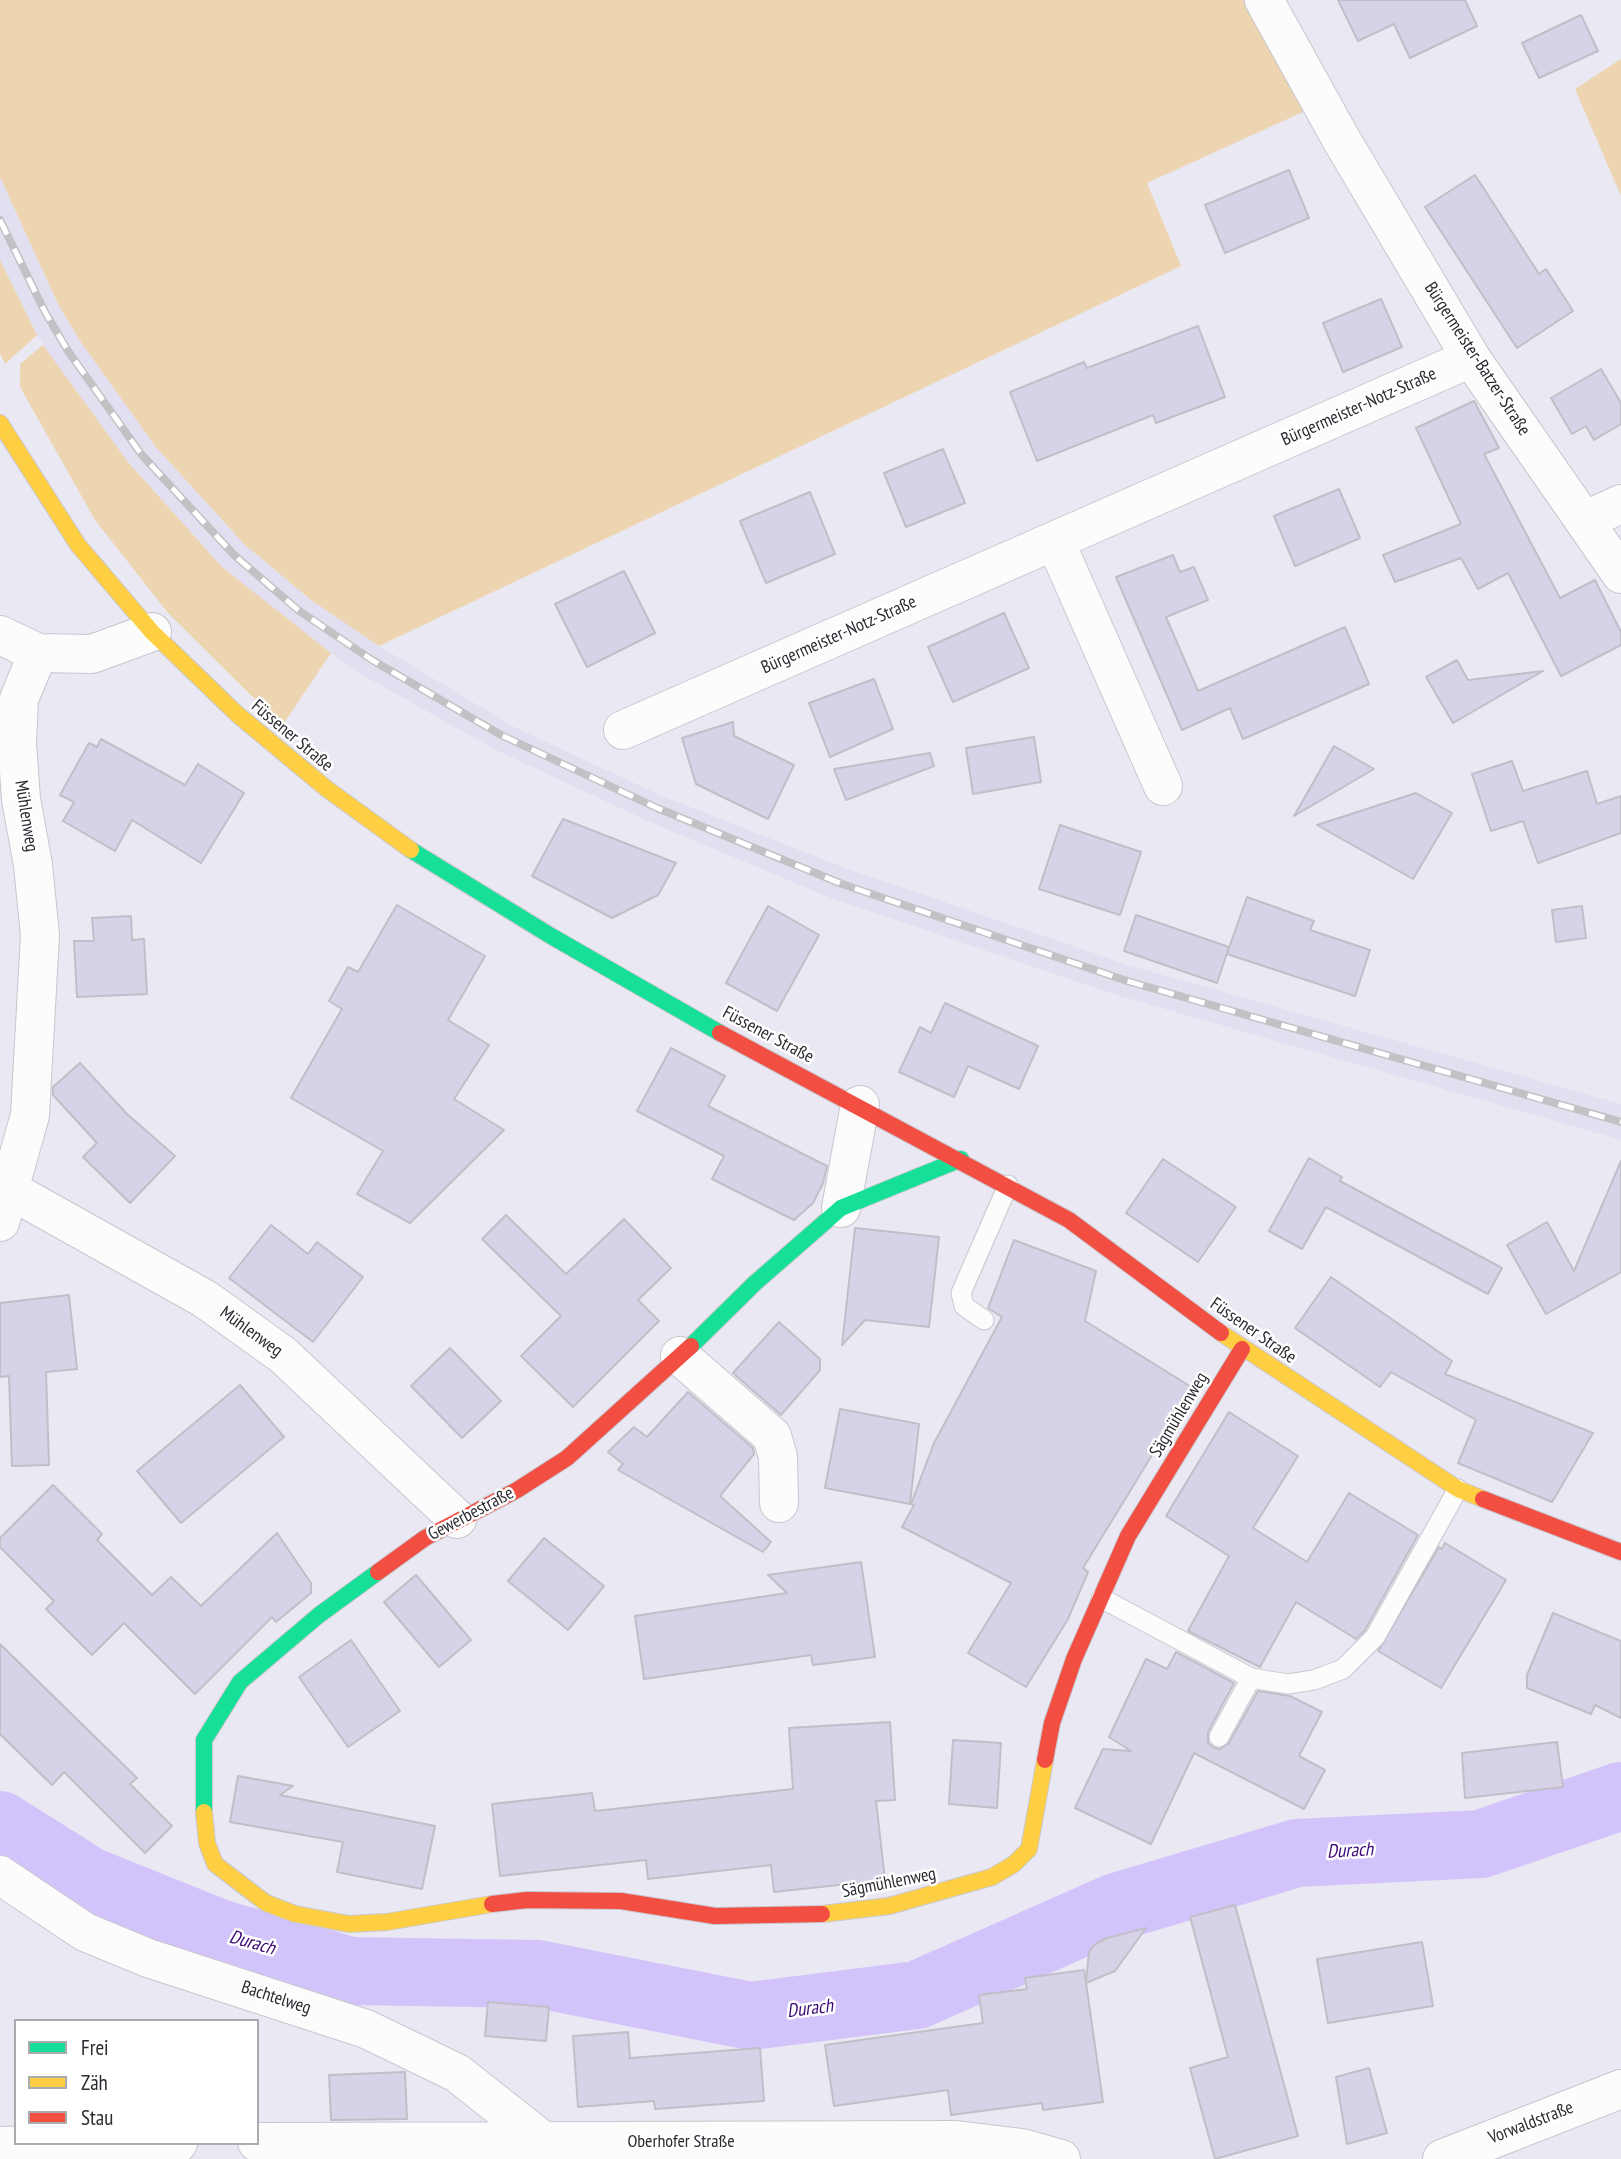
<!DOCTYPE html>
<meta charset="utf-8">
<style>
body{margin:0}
#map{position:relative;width:1621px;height:2159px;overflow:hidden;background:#eae8f2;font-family:"PT Sans Narrow",sans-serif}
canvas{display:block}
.legend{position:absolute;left:14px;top:2019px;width:245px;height:126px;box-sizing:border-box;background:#fff;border:2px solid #abaaad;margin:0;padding:9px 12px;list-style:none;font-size:21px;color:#2c2a31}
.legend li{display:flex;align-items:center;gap:14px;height:35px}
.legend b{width:35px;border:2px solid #abaaad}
</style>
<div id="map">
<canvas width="1621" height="2159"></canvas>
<ul class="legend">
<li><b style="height:9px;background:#16e098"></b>Frei</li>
<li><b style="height:9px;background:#ffcf43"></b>Zäh</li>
<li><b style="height:9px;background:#f24e42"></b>Stau</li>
</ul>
</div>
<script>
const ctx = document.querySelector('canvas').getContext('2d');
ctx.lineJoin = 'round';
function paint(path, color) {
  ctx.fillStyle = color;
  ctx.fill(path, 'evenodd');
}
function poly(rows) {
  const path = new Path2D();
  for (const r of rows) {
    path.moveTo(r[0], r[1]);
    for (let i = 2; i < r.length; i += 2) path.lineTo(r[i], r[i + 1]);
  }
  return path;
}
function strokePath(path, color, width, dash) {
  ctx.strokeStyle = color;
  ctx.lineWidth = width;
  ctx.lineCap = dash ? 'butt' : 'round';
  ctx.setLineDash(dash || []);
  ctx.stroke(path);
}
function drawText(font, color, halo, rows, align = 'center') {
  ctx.font = font + ' "PT Sans Narrow",sans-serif';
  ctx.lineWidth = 5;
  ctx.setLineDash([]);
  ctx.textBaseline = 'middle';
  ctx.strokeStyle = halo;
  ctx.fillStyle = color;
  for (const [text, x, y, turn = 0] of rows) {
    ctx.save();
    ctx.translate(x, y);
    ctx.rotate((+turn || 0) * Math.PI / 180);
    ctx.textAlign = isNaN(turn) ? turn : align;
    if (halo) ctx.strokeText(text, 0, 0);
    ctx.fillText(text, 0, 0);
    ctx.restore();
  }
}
const built = poly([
 [0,177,58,304,80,341,155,446,244,544,311,600,379,646,514,727,662,796,848,869,1131,966,1621,1104,1621,1140,1120,996,833,899,650,822,496,750,357,672,286,620,222,567,128,462,52,359,27,318,0,260]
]);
const green = poly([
 [0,0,1244,0,1305,111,1147,183,1181,266,379,646,311,600,244,544,155,446,80,341,58,304,0,177],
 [1621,59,1621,196,1575,89],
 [0,260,37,335,5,364,0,353],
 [43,345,128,462,222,567,331,653,282,726,168,613,95,520,20,387,20,364]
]);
const river = poly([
 [0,1825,89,1881,221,1934,350,1971,538,1974,751,2016,917,1995,1116,1907,1297,1853,1481,1844,1621,1796]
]);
const building = poly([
 [1338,0,1465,0,1477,26,1410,58,1394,24,1358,41,1338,0],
 [1581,15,1598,51,1539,78,1522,43,1581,15],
 [1289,170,1309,218,1225,253,1205,205,1289,170],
 [1475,175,1539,274,1546,269,1573,311,1517,348,1425,207,1475,175],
 [1381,299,1402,347,1343,372,1323,323,1381,299],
 [1198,326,1225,397,1156,423,1153,415,1037,461,1010,392,1084,362,1087,368,1198,326],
 [1601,369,1621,403,1621,424,1594,440,1586,426,1572,434,1551,398,1601,369],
 [1474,401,1499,448,1484,454,1560,598,1595,580,1621,632,1621,645,1561,676,1508,573,1478,589,1461,558,1395,582,1383,555,1461,524,1416,428,1474,401],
 [943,449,965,503,906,527,884,473,943,449],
 [1339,489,1360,538,1295,566,1274,516,1339,489],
 [810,492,835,554,766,583,740,521,810,492],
 [1173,555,1180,572,1194,567,1208,600,1166,617,1198,691,1345,627,1369,684,1243,739,1230,708,1182,730,1116,577,1173,555],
 [624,571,655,633,587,667,555,604,624,571],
 [1004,613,1029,668,953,702,928,647,1004,613],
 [1457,660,1468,680,1543,671,1453,723,1426,677,1457,660],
 [874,679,893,729,830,757,809,703,874,679],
 [733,722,734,736,794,765,768,819,696,784,682,738,733,722],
 [1034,737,1041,782,973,794,966,748,1034,737],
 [101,739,185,785,198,764,244,793,201,863,132,820,115,851,63,821,74,802,60,795,89,743,97,747,101,739],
 [1334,746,1374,769,1294,816,1334,746],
 [930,753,934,766,846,800,834,769,930,753],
 [1512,761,1523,791,1587,771,1597,804,1621,796,1621,833,1538,863,1523,821,1491,831,1472,774,1512,761],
 [1416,793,1452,813,1413,879,1317,825,1416,793],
 [563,819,676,863,658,895,612,918,532,876,563,819],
 [1060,825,1141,852,1120,915,1039,889,1060,825],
 [1247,897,1314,921,1310,930,1370,950,1355,996,1227,954,1247,897],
 [397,905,485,956,448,1020,489,1045,454,1099,504,1130,410,1223,357,1194,383,1151,291,1098,342,1009,329,1001,348,967,358,972,397,905],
 [768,906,819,935,777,1011,726,983,768,906],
 [1582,906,1586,938,1556,942,1552,910,1582,906],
 [1136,915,1229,947,1217,983,1124,951,1136,915],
 [131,916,132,940,144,939,147,994,77,997,74,941,94,941,92,918,131,916],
 [945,1003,1038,1046,1019,1089,968,1066,954,1097,899,1072,920,1027,931,1033,945,1003],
 [671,1048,725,1076,708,1106,827,1166,823,1183,813,1203,794,1220,712,1179,724,1156,637,1111,671,1048],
 [80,1063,127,1114,175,1156,130,1203,83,1157,97,1143,53,1095,53,1087,80,1063],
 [1309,1158,1342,1177,1340,1181,1502,1268,1488,1294,1326,1207,1302,1249,1269,1231,1309,1158],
 [1163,1159,1236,1207,1198,1262,1126,1213,1163,1159],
 [1621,1161,1621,1272,1546,1314,1507,1245,1547,1222,1574,1271,1621,1161],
 [506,1215,566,1274,624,1219,671,1268,638,1300,659,1321,573,1407,521,1356,561,1316,482,1239,506,1215],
 [271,1225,308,1254,317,1242,363,1277,313,1342,229,1278,271,1225],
 [855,1228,939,1237,929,1327,865,1320,842,1345,855,1228],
 [1014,1240,1096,1271,1085,1321,1193,1388,1083,1568,1088,1572,1068,1619,1026,1687,968,1653,1011,1583,902,1527,914,1505,911,1504,934,1443,1002,1317,988,1308,1014,1240],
 [1331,1277,1452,1361,1445,1374,1593,1433,1552,1502,1458,1463,1476,1420,1391,1372,1380,1387,1295,1328,1331,1277],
 [69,1295,77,1369,46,1372,49,1465,12,1466,9,1376,0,1377,0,1303,69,1295],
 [779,1322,820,1359,820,1370,781,1415,733,1373,779,1322],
 [450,1348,501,1401,462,1438,411,1386,450,1348],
 [240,1385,284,1437,181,1523,137,1471,240,1385],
 [688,1392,753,1448,754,1454,720,1496,771,1542,763,1552,618,1470,623,1464,608,1452,634,1427,647,1437,688,1392],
 [840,1409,919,1424,910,1504,825,1488,840,1409],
 [1229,1412,1298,1456,1253,1528,1307,1562,1349,1493,1418,1535,1365,1630,1356,1639,1296,1602,1260,1667,1188,1631,1229,1556,1166,1516,1229,1412],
 [53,1485,102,1534,97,1540,152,1595,171,1577,201,1606,277,1533,311,1583,311,1593,276,1622,272,1617,195,1694,124,1623,92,1655,46,1609,54,1601,0,1547,0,1538,53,1485],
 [544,1538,604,1586,568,1630,508,1581,544,1538],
 [1445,1543,1506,1580,1441,1688,1378,1651,1439,1547,1442,1549,1445,1543],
 [861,1562,875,1657,813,1665,811,1655,644,1679,635,1616,787,1593,768,1575,861,1562],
 [416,1575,471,1640,439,1667,384,1602,416,1575],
 [1553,1613,1621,1641,1621,1718,1595,1705,1591,1714,1527,1688,1527,1675,1553,1613],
 [351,1640,400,1711,348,1747,299,1677,351,1640],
 [0,1644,137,1778,130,1784,172,1826,145,1853,64,1772,52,1785,0,1734,0,1644],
 [1176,1652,1234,1683,1208,1732,1208,1743,1214,1748,1220,1749,1229,1743,1258,1691,1290,1696,1322,1712,1299,1756,1325,1770,1304,1809,1194,1753,1151,1844,1075,1808,1103,1749,1131,1751,1109,1737,1146,1659,1167,1669,1176,1652],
 [890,1722,895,1800,876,1801,885,1880,774,1892,771,1865,648,1879,646,1860,500,1876,492,1804,592,1793,595,1811,793,1789,789,1728,890,1722],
 [953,1740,1001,1743,997,1808,949,1804,953,1740],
 [1557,1742,1563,1787,1465,1798,1462,1753,1557,1742],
 [238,1776,293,1786,280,1795,435,1826,422,1889,337,1872,343,1842,230,1822,238,1776],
 [1235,1905,1298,2136,1215,2159,1190,2068,1228,2057,1190,1917,1235,1905],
 [1146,1928,1115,1971,1086,1983,1103,2102,1043,2110,1042,2103,951,2115,948,2090,834,2106,825,2045,983,2023,979,1995,1027,1989,1025,1978,1084,1970,1086,1982,1089,1952,1094,1945,1107,1938,1146,1928],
 [1422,1942,1433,2006,1328,2023,1317,1959,1422,1942],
 [488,2002,549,2007,546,2041,485,2036,488,2002],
 [628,2032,630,2058,760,2048,764,2101,655,2109,654,2101,578,2107,573,2036,628,2032],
 [1369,2068,1387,2133,1347,2144,1336,2077,1369,2068],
 [405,2072,407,2119,331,2120,329,2075,405,2072]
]);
const lane = poly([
 [984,1320,964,1306,961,1293,1008,1185],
 [1101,1598,1251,1678,1288,1684,1314,1680,1343,1669,1375,1637,1458,1489],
 [1219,1737,1251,1678]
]);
const street = poly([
 [1264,0,1341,139,1471,358,1621,574],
 [1586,520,1621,504],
 [1055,541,1163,786],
 [0,635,38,653,92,654,152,632],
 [623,730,1471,358],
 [10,1190,205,1299,283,1355,457,1519],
 [841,1208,860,1105],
 [0,1222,30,1115,40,935,33,865,21,799,17,743,19,699,38,653],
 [680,1356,772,1436,778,1457,779,1503],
 [0,1875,85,1932,148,1958,366,2029,457,2073,542,2140],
 [257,2142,956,2140,1022,2148,1061,2159],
 [0,2146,178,2143],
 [1442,2159,1621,2089]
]);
const fast = poly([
 [411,850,551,936,720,1033],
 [691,1346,755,1283,841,1208,961,1159],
 [204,1812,204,1740,240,1682,319,1615,378,1572]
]);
const slow = poly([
 [0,423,78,545,152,632,237,714,327,789,411,850],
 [1221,1333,1458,1489,1483,1499],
 [204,1812,207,1843,215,1864,266,1903,295,1914,349,1924,387,1922,492,1904],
 [822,1914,889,1906,992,1877,1014,1864,1029,1849,1045,1760]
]);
const jam = poly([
 [720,1033,1069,1220,1221,1333],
 [1483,1499,1621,1552],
 [378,1572,425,1538,517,1490,567,1458,691,1346],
 [1045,1760,1052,1723,1074,1659,1128,1536,1242,1349],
 [492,1904,527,1900,621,1901,715,1916,822,1914]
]);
const rail = poly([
 [0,220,45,312,68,351,141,454,234,555,298,610,372,660,501,735,657,808,842,884,1127,981,1621,1122]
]);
const streetNames = [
 ["Bürgermeister-Batzer-Straße",1477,359,57],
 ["Bürgermeister-Notz-Straße",1359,407,-24],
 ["Bürgermeister-Notz-Straße",839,635,-24],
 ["Füssener Straße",292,736,40],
 ["Mühlenweg",26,816,81],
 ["Füssener Straße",768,1035,28],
 ["Füssener Straße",1253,1331,35],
 ["Mühlenweg",251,1332,36],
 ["Sägmühlenweg",1179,1415,-59],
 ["Gewerbestraße",471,1514,-28],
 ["Sägmühlenweg",889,1883,-11],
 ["Bachtelweg",276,1998,18],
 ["Vorwaldstraße",1531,2123,-21],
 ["Oberhofer Straße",681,2142]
];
const waterNames = [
 ["Durach",1350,1851,-3],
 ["Durach",252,1943,16],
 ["Durach",810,2009,-7]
];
paint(built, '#e2dff1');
paint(green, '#edd5b1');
strokePath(river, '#d2c4fb', 68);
paint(building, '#d8d2e8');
strokePath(building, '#c0bfc7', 2);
strokePath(lane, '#c8c6ce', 21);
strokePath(street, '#c8c6ce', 40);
strokePath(fast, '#c8c6ce', 18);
strokePath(slow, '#c8c6ce', 18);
strokePath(jam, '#c8c6ce', 18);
strokePath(lane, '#fcfcfd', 19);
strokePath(street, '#fcfcfd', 38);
strokePath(fast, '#16e098', 16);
strokePath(slow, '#ffcf43', 16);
strokePath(jam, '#f24e42', 16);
strokePath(rail, '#c2c2c4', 8);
strokePath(rail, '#fff', 5, [16]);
drawText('18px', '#2c2a31', '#fff', streetNames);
drawText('italic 19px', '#3b0875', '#fff', waterNames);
</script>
